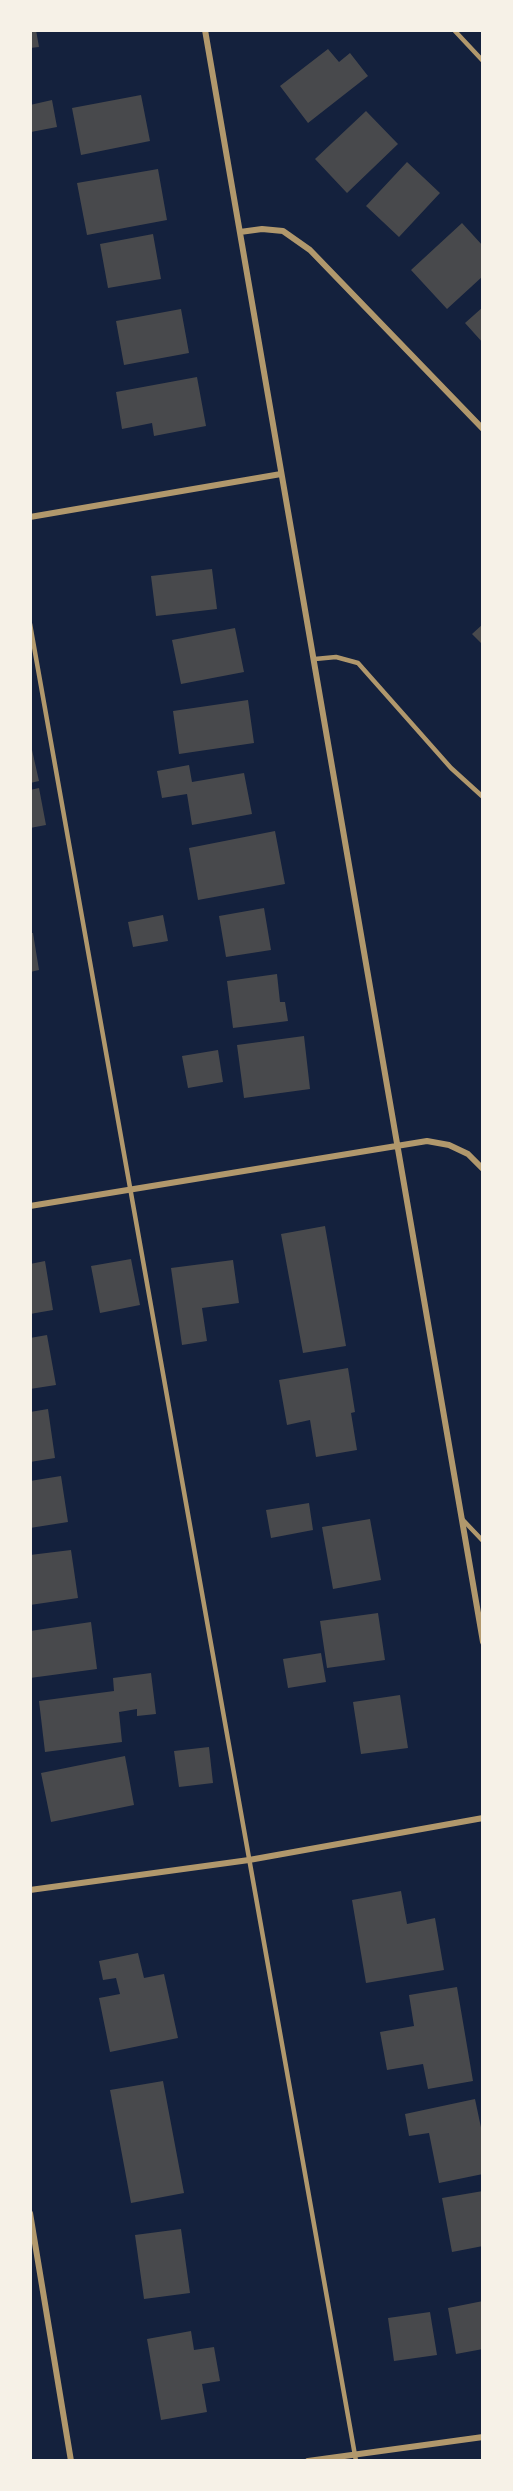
<!DOCTYPE html>
<style>
body{margin:0}
#map{position:relative;width:513px;height:2491px;overflow:hidden;background:#14213d;font-family:Karla,sans-serif}
canvas{display:block}
.frame{position:absolute;inset:0;border:32px solid #f6f1e7;pointer-events:none}
</style>
<div id="map">
<canvas width="513" height="2491"></canvas>
<div class="frame"></div>
</div>
<script>
const ctx = document.querySelector('canvas').getContext('2d');
ctx.lineJoin = 'round';
function paint(path, color) {
  ctx.fillStyle = color;
  ctx.fill(path, 'evenodd');
}
function poly(rows) {
  const path = new Path2D();
  for (const r of rows) {
    path.moveTo(r[0], r[1]);
    for (let i = 2; i < r.length; i += 2) path.lineTo(r[i], r[i + 1]);
  }
  return path;
}
function strokePath(path, color, width, dash) {
  ctx.strokeStyle = color;
  ctx.lineWidth = width;
  ctx.lineCap = dash ? 'butt' : 'round';
  ctx.setLineDash(dash || []);
  ctx.stroke(path);
}
const building = poly([
 [30,30,36,30,39,47,30,48],
 [328,49,339,62,350,53,368,76,308,123,280,86],
 [141,95,150,141,81,155,72,108],
 [52,100,57,127,31,132,30,105],
 [366,111,398,144,347,193,315,159],
 [407,162,440,193,399,237,366,206],
 [158,169,167,220,87,235,77,183],
 [462,223,483,246,483,276,447,309,411,270],
 [153,234,161,279,108,288,100,244],
 [483,307,483,343,465,323],
 [181,309,189,353,124,365,116,321],
 [197,377,206,426,154,436,152,423,122,429,116,392],
 [212,569,217,609,156,616,151,576],
 [483,624,483,645,472,634],
 [235,628,244,672,181,684,172,640],
 [248,700,254,743,179,754,173,711],
 [30,741,39,781,30,783],
 [189,765,192,782,244,773,252,814,192,825,187,794,162,798,157,771],
 [39,788,46,825,30,828,30,790],
 [275,831,285,884,198,900,189,848],
 [264,908,271,950,226,957,219,916],
 [163,915,168,941,133,947,128,922],
 [30,933,33,933,39,970,30,972],
 [277,974,280,1002,285,1002,288,1021,233,1028,227,981],
 [304,1036,310,1089,244,1098,237,1045],
 [218,1050,223,1082,188,1088,182,1056],
 [325,1226,346,1346,303,1353,281,1234],
 [131,1259,140,1305,100,1313,91,1266],
 [233,1260,239,1303,202,1308,207,1341,182,1345,171,1268],
 [45,1261,53,1310,30,1314,30,1264],
 [47,1335,56,1385,30,1389,30,1338],
 [348,1368,355,1412,351,1413,357,1450,316,1457,310,1420,287,1425,279,1380],
 [48,1409,55,1458,30,1462,30,1412],
 [61,1476,68,1522,30,1528,30,1481],
 [309,1503,313,1530,271,1538,266,1510],
 [370,1519,381,1580,333,1589,322,1527],
 [71,1550,78,1598,30,1605,30,1555],
 [378,1613,385,1660,327,1668,320,1621],
 [91,1622,97,1669,30,1678,30,1631],
 [321,1653,326,1682,288,1688,283,1659],
 [151,1673,156,1714,137,1716,137,1709,119,1712,122,1742,45,1752,39,1701,114,1691,113,1678],
 [400,1695,408,1748,361,1754,353,1702],
 [209,1747,213,1783,179,1787,174,1751],
 [125,1756,134,1805,51,1822,41,1773],
 [401,1891,407,1924,435,1918,444,1970,366,1983,352,1900],
 [138,1953,144,1978,164,1974,178,2038,110,2052,99,1998,120,1994,116,1978,103,1980,99,1961],
 [457,1987,473,2081,428,2089,423,2064,387,2070,380,2032,414,2026,409,1995],
 [163,2081,184,2193,131,2203,110,2090],
 [475,2099,483,2137,483,2174,439,2183,429,2133,409,2136,405,2114],
 [483,2191,483,2246,452,2252,442,2198],
 [181,2229,190,2293,144,2299,135,2235],
 [483,2301,483,2349,456,2354,448,2308],
 [430,2312,437,2355,394,2361,388,2318],
 [191,2331,194,2350,214,2347,220,2381,202,2384,207,2412,161,2420,147,2339]
]);
const service = poly([
 [454,30,483,61],
 [30,624,356,2461],
 [315,659,336,657,358,663,451,768,483,797],
 [463,1520,483,1541]
]);
const minor = poly([
 [205,30,483,1642],
 [240,232,262,229,283,231,310,250,483,429],
 [30,517,281,474],
 [30,1206,427,1141,449,1145,468,1154,483,1169],
 [30,1890,249,1860,483,1818],
 [30,2213,71,2461],
 [308,2461,483,2437]
]);
paint(building, '#48494c');
strokePath(service, '#b1986c', 4.5);
strokePath(minor, '#b1986c', 6);
</script>
